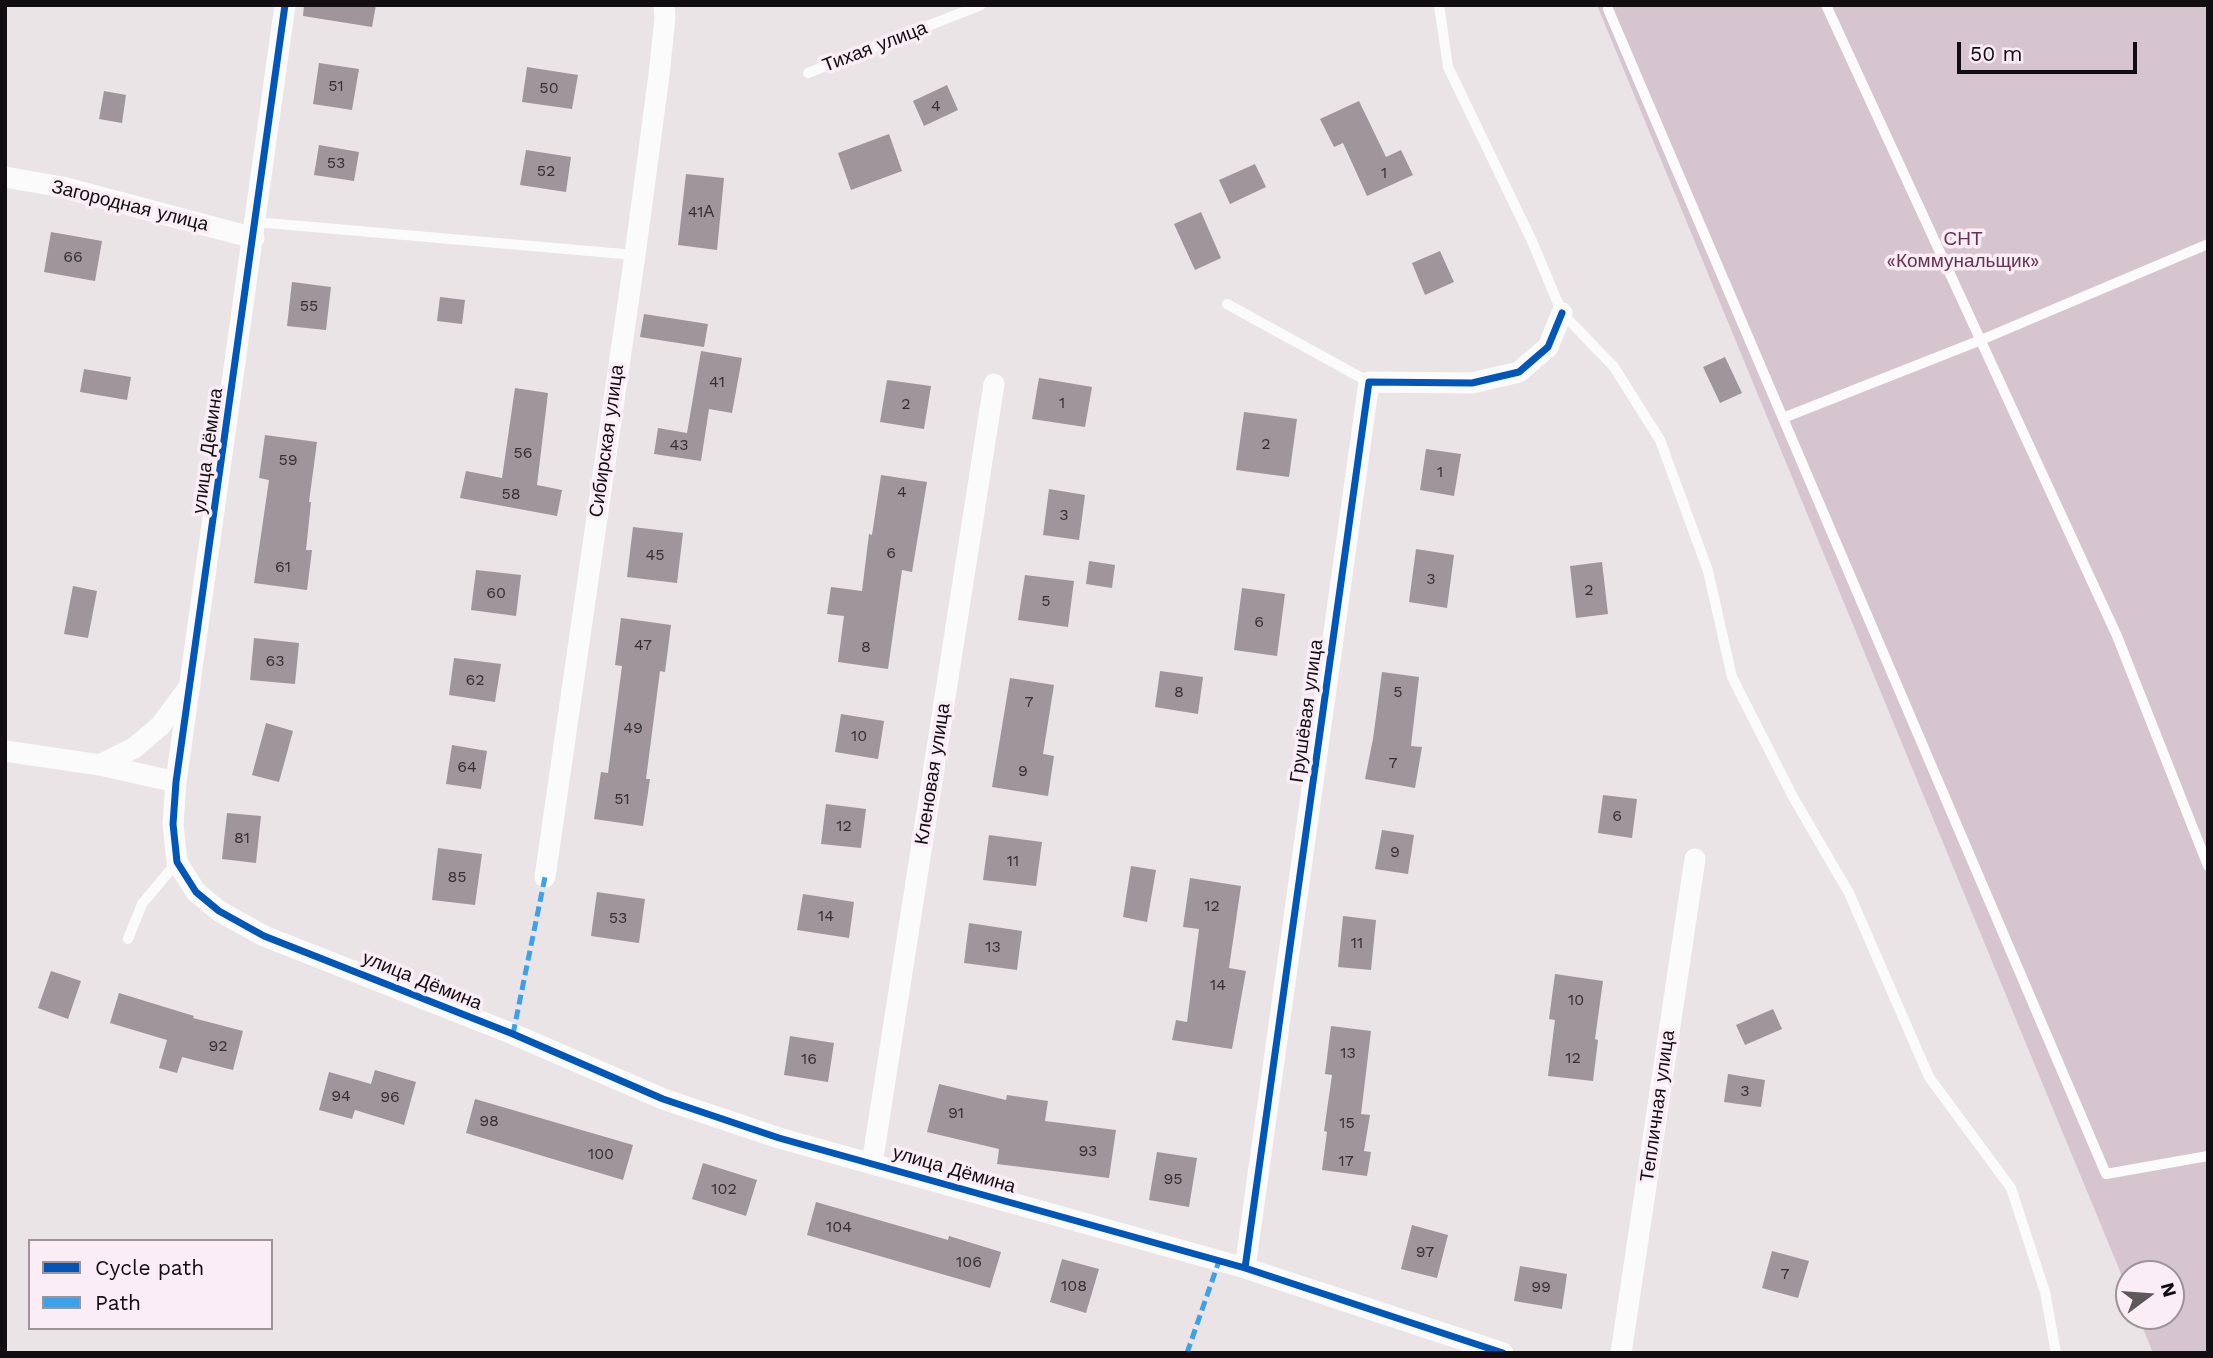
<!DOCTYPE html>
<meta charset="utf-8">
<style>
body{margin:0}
#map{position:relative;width:2213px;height:1358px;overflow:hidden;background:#eae4e7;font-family:"Work Sans",sans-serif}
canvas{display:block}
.frame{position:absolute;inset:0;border:7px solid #120d10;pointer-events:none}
.legend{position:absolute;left:28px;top:1239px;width:245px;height:91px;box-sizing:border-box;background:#fbedf5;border:2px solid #9e9399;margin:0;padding:9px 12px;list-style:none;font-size:21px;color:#120d10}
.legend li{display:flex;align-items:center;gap:14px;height:35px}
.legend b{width:35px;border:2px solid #9e9399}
.north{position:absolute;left:2115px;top:1260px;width:70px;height:70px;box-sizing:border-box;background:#fbedf5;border:2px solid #9e9399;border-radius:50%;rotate:74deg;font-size:19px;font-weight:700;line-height:28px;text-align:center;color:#120d10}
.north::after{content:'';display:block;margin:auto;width:24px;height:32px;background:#5e585b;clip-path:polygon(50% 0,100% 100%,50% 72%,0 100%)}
.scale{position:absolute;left:1957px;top:42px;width:180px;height:32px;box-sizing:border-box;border:4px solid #120d10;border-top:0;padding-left:9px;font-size:21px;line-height:24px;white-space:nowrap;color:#120d10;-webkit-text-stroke:5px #fbedf5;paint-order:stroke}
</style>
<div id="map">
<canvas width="2213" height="1358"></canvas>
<div class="frame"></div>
<ul class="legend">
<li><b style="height:9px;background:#0057b8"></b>Cycle path</li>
<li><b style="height:9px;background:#3da1ea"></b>Path</li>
</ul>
<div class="north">N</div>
<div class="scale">50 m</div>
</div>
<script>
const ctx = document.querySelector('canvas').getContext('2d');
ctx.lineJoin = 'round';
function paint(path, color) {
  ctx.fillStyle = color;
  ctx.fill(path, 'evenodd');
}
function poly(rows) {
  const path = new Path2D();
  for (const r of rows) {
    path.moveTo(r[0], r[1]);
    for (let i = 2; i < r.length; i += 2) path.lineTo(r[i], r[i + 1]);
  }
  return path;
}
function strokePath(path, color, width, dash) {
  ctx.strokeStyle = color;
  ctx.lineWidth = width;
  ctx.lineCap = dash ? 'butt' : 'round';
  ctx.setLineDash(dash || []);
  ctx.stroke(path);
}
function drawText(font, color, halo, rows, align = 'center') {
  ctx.font = font + ' "Work Sans",sans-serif';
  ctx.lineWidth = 7;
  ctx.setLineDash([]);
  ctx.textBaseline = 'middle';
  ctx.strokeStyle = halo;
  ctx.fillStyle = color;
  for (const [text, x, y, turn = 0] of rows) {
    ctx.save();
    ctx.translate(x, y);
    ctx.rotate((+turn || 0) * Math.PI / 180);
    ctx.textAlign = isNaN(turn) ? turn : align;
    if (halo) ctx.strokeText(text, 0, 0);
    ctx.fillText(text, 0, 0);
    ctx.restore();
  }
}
const green = poly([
 [1597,5,2208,5,2208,1353,2153,1353,2138,1316,2171,1316,2171,1274,2129,1274,2129,1293]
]);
const building = poly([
 [304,5,376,5,372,27,303,16],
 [319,63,359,69,352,110,313,104],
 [527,67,578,75,572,109,522,102],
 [947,85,958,110,924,126,913,101],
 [104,91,126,95,122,123,99,119],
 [1359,101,1386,157,1401,150,1413,175,1367,196,1343,143,1334,147,1320,119],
 [889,134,902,171,851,190,838,153],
 [319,145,359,152,354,181,314,175],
 [526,150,571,157,566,192,520,185],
 [1255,164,1266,187,1230,204,1219,180],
 [686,174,724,178,717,250,678,245],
 [1201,212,1221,258,1195,270,1174,224],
 [51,232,102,241,95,281,44,272],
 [1440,251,1454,282,1425,295,1412,263],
 [292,282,331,287,326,330,287,326],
 [440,297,465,300,462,324,437,321],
 [644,314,708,324,704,347,640,337],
 [701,351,742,358,732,413,709,409,701,461,654,454,658,428,687,433],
 [1725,357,1742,393,1720,403,1703,367],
 [84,369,131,377,127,400,80,392],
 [1039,378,1092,387,1085,427,1032,419],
 [887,380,931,386,924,429,880,422],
 [515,388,548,393,537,485,562,490,557,516,460,498,466,471,502,478],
 [1244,412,1297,419,1289,477,1236,470],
 [265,435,317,442,309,502,311,502,306,550,312,550,307,590,254,583,269,480,259,478],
 [1426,449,1461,454,1454,496,1420,490],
 [881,475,927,482,912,572,902,570,888,669,838,662,844,616,827,614,831,587,862,591,869,534,872,535],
 [1049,489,1085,495,1079,540,1043,535],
 [633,527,683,533,677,583,627,577],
 [1416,549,1454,555,1447,608,1409,602],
 [1089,561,1115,565,1112,588,1086,584],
 [1602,562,1608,614,1576,618,1570,566],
 [476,570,521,575,516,616,471,610],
 [1025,575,1074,581,1068,627,1018,620],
 [73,586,97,591,88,638,64,634],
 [1242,588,1285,594,1277,656,1234,650],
 [621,618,671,625,665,672,660,671,646,779,650,779,643,826,594,819,601,772,608,773,622,666,615,665],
 [254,638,299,643,295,684,250,680],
 [454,658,501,664,495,702,449,695],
 [1160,671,1203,677,1198,714,1155,707],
 [1382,672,1419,677,1411,746,1422,747,1415,788,1365,779,1373,739],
 [1010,678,1054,685,1043,754,1054,756,1048,796,992,787],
 [841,714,884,721,878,759,835,752],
 [266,723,293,731,279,782,252,775],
 [452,745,487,751,481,789,446,784],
 [1603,795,1637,799,1632,838,1598,833],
 [826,804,866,809,861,848,821,844],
 [227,813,261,816,256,863,222,859],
 [1382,830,1414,835,1408,874,1375,869],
 [989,835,1042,842,1036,886,983,880],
 [438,848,482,854,475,905,432,900],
 [1131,866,1156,870,1147,922,1123,917],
 [1190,878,1241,886,1229,968,1246,971,1232,1049,1172,1040,1176,1020,1187,1022,1199,929,1183,927],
 [597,892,645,899,639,943,591,936],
 [803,894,854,902,849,938,797,930],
 [1343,916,1376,920,1371,970,1338,967],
 [969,923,1022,931,1017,970,964,963],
 [51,971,81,981,68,1019,38,1008],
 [1555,974,1603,981,1595,1039,1598,1040,1593,1081,1548,1076,1555,1020,1549,1019],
 [119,993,194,1016,193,1018,243,1031,233,1070,182,1057,177,1073,159,1068,167,1040,110,1023],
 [1773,1009,1782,1029,1745,1045,1736,1025],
 [1331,1026,1371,1031,1361,1114,1370,1115,1364,1151,1371,1152,1367,1176,1322,1170,1327,1132,1324,1131,1332,1075,1325,1074],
 [790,1036,834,1043,828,1082,784,1075],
 [375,1070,416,1082,404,1125,355,1110,352,1119,319,1110,329,1072,371,1084],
 [1728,1074,1765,1080,1761,1107,1724,1102],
 [939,1084,1006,1100,1007,1095,1048,1101,1045,1121,1116,1130,1109,1178,997,1164,999,1149,927,1132],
 [475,1099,633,1145,623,1180,466,1133],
 [1157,1152,1197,1158,1189,1207,1149,1200],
 [703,1163,757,1180,746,1216,692,1199],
 [816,1202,948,1240,949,1236,1001,1252,990,1288,807,1235],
 [1412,1225,1448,1235,1437,1278,1401,1269],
 [1772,1251,1809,1261,1798,1298,1762,1288],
 [1062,1259,1099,1269,1086,1313,1050,1302],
 [1520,1266,1567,1274,1562,1309,1514,1301]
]);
const service = poly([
 [1439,5,1448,67,1532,241,1562,313,1614,367,1660,440,1708,571,1732,677,1793,797,1849,893,1929,1077,2011,1188,2045,1292,2056,1353],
 [1826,5,2117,636,2208,866],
 [1608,9,2106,1174,2208,1156],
 [808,73,981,5],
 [255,222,635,255],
 [1227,304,1369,382],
 [1783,418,1981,340,2208,244],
 [128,939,142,904,177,862]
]);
const minor = poly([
 [285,5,176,782,173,824,177,862,196,892,219,911,264,936,513,1034,663,1099,779,1138,1245,1268,1503,1353],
 [5,177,62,187,254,238],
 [5,751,100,765,176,782],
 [100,765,134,748,160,726,190,686],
 [545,877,635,255,659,75,665,18,664,5],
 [872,1164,994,384],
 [1245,1268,1369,382,1472,383,1519,372,1548,347,1562,313],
 [1621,1353,1695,859]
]);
const quiet = poly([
 [513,1034,545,877],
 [1187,1353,1219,1261]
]);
const cycleway = poly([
 [285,5,176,782,173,824,177,862,196,892,219,911,264,936,513,1034,663,1099,779,1138,1245,1268,1503,1353],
 [1245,1268,1369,382,1472,383,1519,372,1548,347,1562,313]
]);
const numberNames = [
 ["51",336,86],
 ["50",549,88],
 ["4",936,106],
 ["53",336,163],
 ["52",546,171],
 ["1",1384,173],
 ["41А",701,212],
 ["66",73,257],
 ["55",309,306],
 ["41",717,382],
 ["1",1062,403],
 ["2",906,404],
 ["2",1266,444],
 ["43",679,445],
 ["56",523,453],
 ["59",288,460],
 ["1",1440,472],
 ["4",902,492],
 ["58",511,494],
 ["3",1064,515],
 ["6",891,553],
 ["45",655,555],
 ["61",283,567],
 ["3",1431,579],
 ["2",1589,590],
 ["60",496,593],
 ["5",1046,601],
 ["6",1259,622],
 ["47",643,645],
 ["8",866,647],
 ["63",275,661],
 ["62",475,680],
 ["8",1179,692],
 ["5",1398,692],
 ["7",1029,702],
 ["49",633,728],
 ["10",859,736],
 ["7",1393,763],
 ["64",467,767],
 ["9",1023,771],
 ["51",622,799],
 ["6",1617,816],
 ["12",844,826],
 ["81",242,838],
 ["9",1395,852],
 ["11",1013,861],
 ["85",457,877],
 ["12",1212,906],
 ["14",826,916],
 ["53",618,918],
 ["11",1357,943],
 ["13",993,947],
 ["14",1218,985],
 ["10",1576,1000],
 ["92",218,1046],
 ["13",1348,1053],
 ["12",1573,1058],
 ["16",809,1059],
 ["3",1745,1091],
 ["94",341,1096],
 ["96",390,1097],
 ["91",956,1113],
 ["98",489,1121],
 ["15",1347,1123],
 ["93",1088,1151],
 ["100",601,1154],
 ["17",1346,1161],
 ["95",1173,1179],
 ["102",724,1189],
 ["104",839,1227],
 ["97",1425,1252],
 ["106",969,1262],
 ["7",1785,1274],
 ["108",1074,1286],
 ["99",1541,1287]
];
const streetNames = [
 ["Тихая улица",875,47,-21],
 ["Загородная улица",130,206,14],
 ["Сибирская улица",607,441,-82],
 ["улица Дёмина",208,451,-82],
 ["Грушёвая улица",1307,711,-82],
 ["Кленовая улица",933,774,-81],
 ["улица Дёмина",422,981,22],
 ["Тепличная улица",1658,1106,-82],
 ["улица Дёмина",954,1170,16]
];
const parkNames = [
 ["СНТ",1963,239],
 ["«Коммунальщик»",1963,261]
];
paint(green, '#d6c5ce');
paint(building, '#9f959b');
strokePath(service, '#fcfbfb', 10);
strokePath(minor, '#fcfbfb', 21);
strokePath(quiet, '#3da1ea', 5, [10, 5]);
strokePath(cycleway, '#0057b8', 7);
drawText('16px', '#352f33', null, numberNames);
drawText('19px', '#120d10', '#fbedf5', streetNames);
drawText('19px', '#663254', '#fbedf5', parkNames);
</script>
